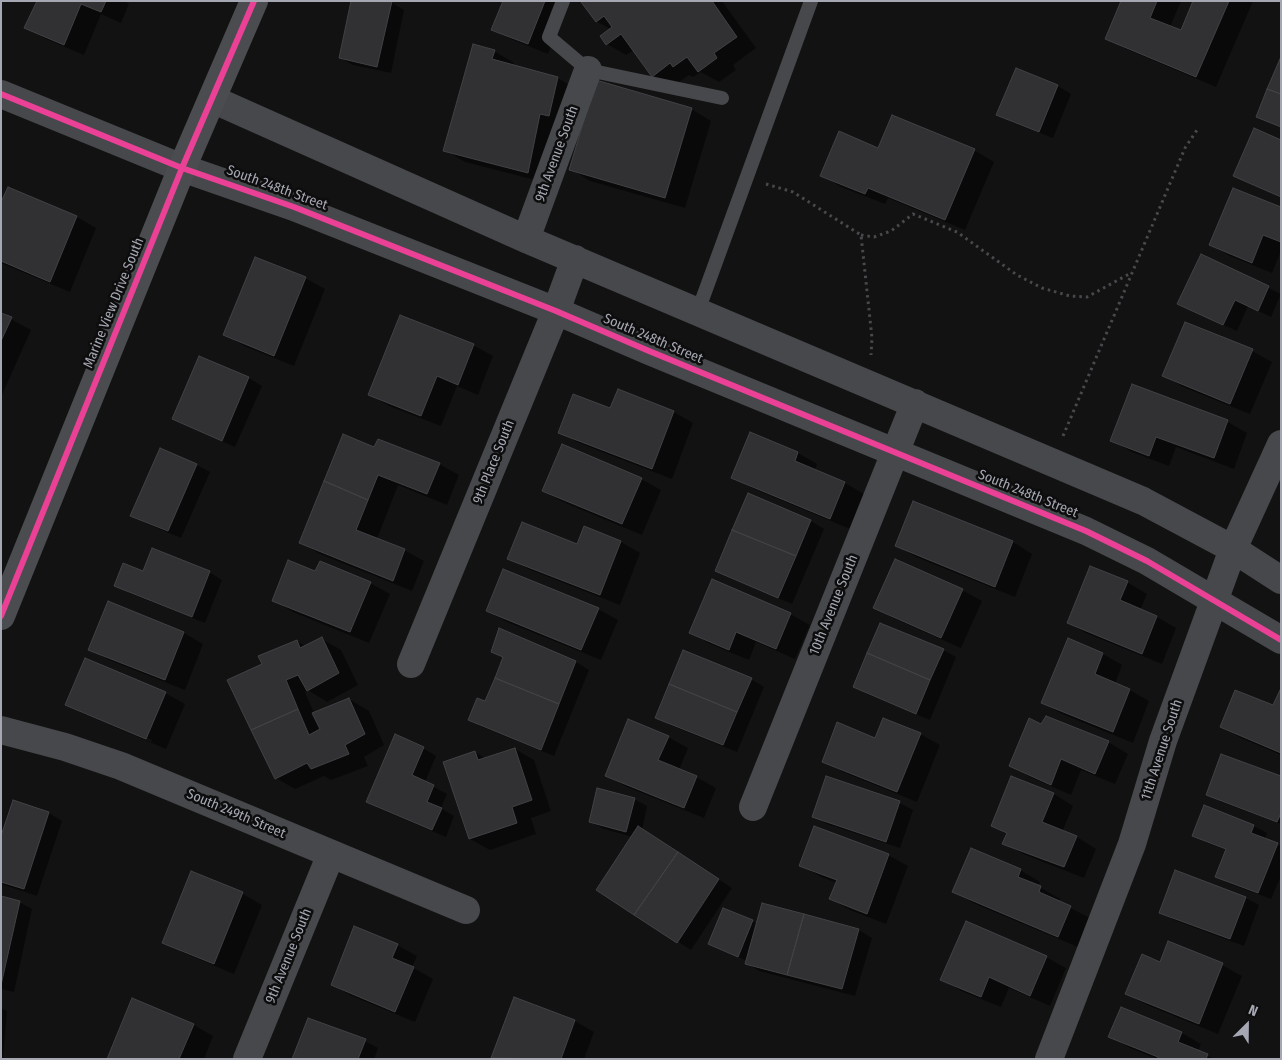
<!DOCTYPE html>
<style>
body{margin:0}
#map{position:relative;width:1282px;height:1060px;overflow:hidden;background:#121213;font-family:"Fira Sans Condensed",sans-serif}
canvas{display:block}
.frame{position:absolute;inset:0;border:2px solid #a5a7b2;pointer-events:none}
.north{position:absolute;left:1222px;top:1000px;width:50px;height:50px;-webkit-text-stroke:4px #0d0d0e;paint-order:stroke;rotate:23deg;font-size:14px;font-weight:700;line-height:20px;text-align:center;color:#a5a7b2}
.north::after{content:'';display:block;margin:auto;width:18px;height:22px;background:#a5a7b2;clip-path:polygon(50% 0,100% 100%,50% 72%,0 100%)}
</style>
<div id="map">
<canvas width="1282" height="1060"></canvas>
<div class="frame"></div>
<div class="north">N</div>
</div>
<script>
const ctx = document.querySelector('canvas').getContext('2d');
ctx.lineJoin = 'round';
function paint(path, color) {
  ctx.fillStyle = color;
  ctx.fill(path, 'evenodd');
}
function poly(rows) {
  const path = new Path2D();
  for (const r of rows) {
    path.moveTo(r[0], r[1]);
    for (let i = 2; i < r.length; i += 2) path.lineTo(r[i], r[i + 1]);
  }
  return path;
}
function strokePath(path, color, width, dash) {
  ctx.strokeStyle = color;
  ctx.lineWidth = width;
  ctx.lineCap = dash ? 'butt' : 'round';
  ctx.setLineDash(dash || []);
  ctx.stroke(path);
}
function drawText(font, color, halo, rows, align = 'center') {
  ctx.font = font + ' "Fira Sans Condensed",sans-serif';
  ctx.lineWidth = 5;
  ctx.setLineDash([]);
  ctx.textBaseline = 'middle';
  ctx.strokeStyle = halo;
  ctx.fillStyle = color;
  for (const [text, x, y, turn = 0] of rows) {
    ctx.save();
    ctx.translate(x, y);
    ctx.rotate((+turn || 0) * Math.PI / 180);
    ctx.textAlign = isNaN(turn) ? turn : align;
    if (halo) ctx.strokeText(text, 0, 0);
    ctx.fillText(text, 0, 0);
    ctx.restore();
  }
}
const shadow = poly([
 [38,1,124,1,129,4,121,23,101,14,84,55,46,39,26,28],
 [504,1,569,1,548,54,513,40,493,29],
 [585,1,722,1,756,48,733,65,736,70,719,82,701,72,693,77,689,75,672,87,652,76,634,50,626,55,607,44,610,29,596,21],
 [1122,1,1181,1,1170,27,1182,32,1194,1,1253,1,1216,87,1126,49,1106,38],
 [391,2,404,10,391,73,353,65,340,58],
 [494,51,514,63,513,66,558,78,577,90,547,183,465,162,445,150],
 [1016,69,1058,86,1071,94,1053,138,1011,122,998,114],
 [691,109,711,121,685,208,590,181,571,169],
 [1281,141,1281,198,1234,176],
 [879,150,974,150,994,162,965,230,888,198,885,204,841,187,822,175],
 [1,205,77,217,96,228,70,292,1,263],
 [1281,208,1281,251,1272,273,1230,256,1211,245],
 [1201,256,1281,294,1271,317,1248,306,1237,331,1192,311],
 [305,278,325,289,294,366,244,346,225,334],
 [1,314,31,330,1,397],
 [473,345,493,356,478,395,457,386,441,426,389,406,370,395],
 [1252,351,1272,362,1250,414,1183,387,1164,375],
 [200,358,249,378,262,386,235,447,187,426,173,419],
 [1133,385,1228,422,1247,433,1234,469,1176,447,1169,466,1132,452,1112,441],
 [618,391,674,412,693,423,672,479,579,443,560,432,611,410],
 [751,433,798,453,817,464,815,470,845,483,864,494,850,529,752,488,732,477],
 [375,449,439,464,459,475,447,505,398,485,377,539,404,550,424,561,412,591,320,554,301,543],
 [197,465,210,472,181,538,145,523,132,515],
 [641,479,661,490,642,535,563,502,543,491],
 [749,495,811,521,824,529,792,604,730,578,717,570],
 [914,502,1013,542,1032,554,1015,597,916,557,897,546],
 [585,528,621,542,640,553,620,605,528,569,509,558,578,546],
 [143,572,209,572,222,580,205,623,129,593,116,585],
 [316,573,370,583,390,594,369,643,293,612,273,600],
 [1127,582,1147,594,1140,610,1157,617,1176,628,1162,664,1088,634,1068,623],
 [962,590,982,601,961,648,895,619,875,608],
 [108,603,184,633,203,644,185,690,109,660,90,649],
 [598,609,618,620,601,660,507,622,487,611],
 [790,614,810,625,795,659,756,642,749,660,710,644,691,633],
 [500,630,576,662,589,670,554,756,482,727,469,720,486,703,504,658,492,651],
 [322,639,341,650,358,685,327,702,308,690,305,692,314,713,349,699,369,711,384,745,364,757,368,766,331,780,324,776,295,789,276,778,264,665,297,641,305,646],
 [1068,640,1103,654,1122,665,1115,684,1130,690,1149,701,1133,743,1062,714,1043,703],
 [943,650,956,657,930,720,867,694,854,686],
 [751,679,764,687,737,752,670,725,657,717],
 [1281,691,1281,755,1241,738,1222,727,1274,707],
 [165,693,185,704,166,749,86,715,67,704],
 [86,712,152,740,151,742,86,715],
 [1042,726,1108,742,1128,754,1115,784,1081,770,1071,795,1030,777,1011,766],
 [920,734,940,745,917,802,843,772,823,761,876,739],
 [668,737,688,748,679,770,696,777,716,788,704,818,627,787,607,776],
 [423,748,436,756,425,782,447,794,441,808,454,816,446,837,380,809,367,801],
 [515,749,534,760,551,811,531,818,536,834,490,850,470,839,475,752,486,759],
 [826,778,900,803,913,810,900,848,827,824,814,816],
 [1011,778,1054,794,1073,806,1062,832,1077,837,1096,849,1084,878,1023,854,1004,843,1007,834,992,825],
 [1281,778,1281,824,1221,802,1207,794],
 [634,799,647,806,642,830,732,888,691,950,598,889,633,837,604,829,591,822],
 [14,802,49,813,62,821,37,896,1,884,1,839],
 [1205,807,1254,826,1267,833,1265,839,1281,846,1281,876,1271,899,1230,884,1217,876,1227,850,1207,843,1193,835],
 [888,855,908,866,886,924,850,910,831,899,837,883,821,877,801,865],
 [1020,870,1040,882,1038,886,1060,899,1059,902,1090,918,1078,947,973,903,954,891],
 [1176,871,1246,898,1259,905,1244,946,1174,920,1161,912],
 [192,873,243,894,262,905,234,974,184,953,164,942],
 [1,898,19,902,32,909,14,992,1,989],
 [753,921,757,924,859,930,872,938,855,996,759,971,746,963,747,961,709,943],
 [1169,943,1222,965,1242,976,1218,1034,1147,1005,1127,994,1161,963],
 [397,945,417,956,412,967,433,979,415,1022,352,996,332,985],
 [1046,957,1066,968,1050,1006,1009,988,1001,1007,961,991,942,979],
 [515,998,575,1021,594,1032,584,1059,496,1059,493,1057],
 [1,1008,7,1011,3,1059,1,1059],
 [194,1025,213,1036,204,1059,108,1059],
 [1182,1033,1201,1044,1198,1051,1214,1059,1157,1059,1130,1048,1110,1036],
 [365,1041,378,1048,374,1059,294,1059]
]);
const building = poly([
 [37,1,106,1,101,12,81,4,64,45,24,28,37,1],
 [351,1,392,1,377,67,339,58,351,1],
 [503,1,545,1,528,44,491,30,503,1],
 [583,1,712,1,737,37,714,53,717,58,698,72,687,57,673,67,670,63,652,77,621,34,606,45,600,36,612,27,604,16,596,22,581,2,583,1],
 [1121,1,1157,1,1150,18,1181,30,1193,1,1229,1,1196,77,1105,39,1121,1],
 [473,44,495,50,492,59,558,77,549,116,540,114,528,173,443,151,473,44],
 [1280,59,1281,59,1281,94,1267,89,1280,59],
 [1016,68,1058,85,1039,132,996,115,1016,68],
 [596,80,692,108,665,198,569,170,596,80],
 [1267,89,1281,94,1281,127,1256,117,1267,89],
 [892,115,975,149,945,220,868,188,865,194,820,176,839,131,878,148,892,115],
 [1254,128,1281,140,1281,197,1233,176,1254,128],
 [8,187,77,216,50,282,1,261,1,202,8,187],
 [1233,188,1281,207,1281,242,1263,235,1252,263,1209,245,1233,188],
 [1201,254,1269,286,1258,311,1235,300,1223,325,1177,304,1201,254],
 [255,257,306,277,274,356,223,335,255,257],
 [1,313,12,317,1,341,1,313],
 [400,315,474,344,458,385,437,376,421,416,368,395,400,315],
 [1185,322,1253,349,1230,404,1162,376,1185,322],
 [199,356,249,377,222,441,172,419,199,356],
 [1132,384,1228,420,1214,458,1156,437,1149,456,1110,441,1132,384],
 [618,389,674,411,652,469,558,433,573,394,610,408,618,389],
 [750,432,798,452,795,461,845,482,830,519,731,478,750,432],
 [343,434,374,447,378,439,440,463,427,494,378,475,368,500,324,481,343,434],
 [562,444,642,478,622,524,542,491,562,444],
 [160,448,197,464,168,531,130,516,160,448],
 [324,481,368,500,356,530,405,549,393,581,299,543,324,481],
 [748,493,811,520,796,556,732,530,748,493],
 [913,501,1013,541,995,587,895,546,913,501],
 [522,522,577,544,584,526,621,541,600,595,507,559,522,522],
 [732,530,796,556,778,598,715,571,732,530],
 [152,548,210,571,192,617,114,586,123,563,143,571,152,548],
 [895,559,963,589,941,638,873,608,895,559],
 [288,560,315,571,320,561,371,582,350,632,272,601,288,560],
 [1090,566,1128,581,1120,600,1157,616,1142,654,1067,623,1090,566],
 [503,569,599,608,581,650,486,611,503,569],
 [712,579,791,613,776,649,736,632,729,650,689,633,712,579],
 [108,601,184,632,165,680,88,650,108,601],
 [880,623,944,649,930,680,867,653,880,623],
 [499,628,576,661,559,704,495,678,503,657,491,652,499,628],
 [322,637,339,673,307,691,298,675,286,680,298,709,251,730,227,680,262,664,258,656,297,640,300,648,322,637],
 [1068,638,1103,653,1095,674,1130,689,1113,732,1041,703,1068,638],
 [683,650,752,678,737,712,669,684,683,650],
 [867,653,930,680,916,714,853,687,867,653],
 [85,658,166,692,146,739,65,705,85,658],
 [495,678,559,704,541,750,468,720,477,698,485,701,495,678],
 [669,684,737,712,723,745,655,718,669,684],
 [1281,688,1281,753,1220,727,1235,690,1273,705,1281,688],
 [349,698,365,734,345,745,349,754,311,769,307,763,275,779,251,730,298,709,309,735,320,729,312,713,349,698],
 [1046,716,1109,741,1095,774,1061,759,1051,785,1009,766,1029,718,1041,724,1046,716],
 [883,718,921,733,897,792,822,762,837,722,875,738,883,718],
 [628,719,669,736,658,760,697,776,684,808,605,776,628,719],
 [395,734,424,747,412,775,434,785,427,802,442,808,432,830,366,802,395,734],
 [515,748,532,800,512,807,517,823,469,839,443,762,475,751,478,760,515,748],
 [1221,754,1281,776,1281,813,1277,822,1206,795,1221,754],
 [826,776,900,801,886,842,812,817,826,776],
 [1011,776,1054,793,1042,822,1077,836,1064,867,1002,844,1007,833,991,826,1011,776],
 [597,788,635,798,626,832,589,822,597,788],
 [13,800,49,812,24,889,1,882,1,836,13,800],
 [1204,805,1254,825,1251,833,1278,843,1258,893,1215,877,1226,849,1192,836,1204,805],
 [638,826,678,852,634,915,596,890,638,826],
 [814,826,889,854,867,914,829,899,837,880,799,866,814,826],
 [971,848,1021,869,1018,877,1041,886,1039,892,1071,906,1058,937,952,892,971,848],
 [678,852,719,879,677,943,634,915,678,852],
 [1175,870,1246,897,1230,939,1159,913,1175,870],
 [191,871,243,892,214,964,162,943,191,871],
 [1,896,20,901,1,985,1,896],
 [762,903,804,914,787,975,745,964,762,903],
 [723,908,753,920,738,957,708,944,723,908],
 [804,914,859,929,842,989,787,975,804,914],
 [966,921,1047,956,1030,996,989,977,981,997,940,980,966,921],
 [354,926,398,944,392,958,414,967,395,1012,331,985,354,926],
 [1168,941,1223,963,1199,1024,1125,994,1142,954,1160,962,1168,941],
 [514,997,575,1020,561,1059,491,1058,514,997],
 [132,998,194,1024,179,1059,107,1059,132,998],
 [1121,1007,1182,1032,1178,1042,1208,1054,1206,1059,1158,1059,1158,1057,1108,1037,1121,1007],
 [308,1018,366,1039,358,1059,292,1059,308,1018]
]);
const path = poly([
 [766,184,793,192,861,235,872,338,871,355],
 [861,235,874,237,891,231,913,214,957,232,1017,275,1042,288,1070,296,1087,297,1131,273],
 [1063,436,1185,148,1197,130]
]);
const service = poly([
 [563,1,549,37,588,70,722,98],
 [698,311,811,1]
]);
const minor = poly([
 [1,94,182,168,294,207,556,311,649,351,1086,531,1147,561,1281,640],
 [212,99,526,239,1143,501,1233,549,1281,580],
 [526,239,588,70],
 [411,664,556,311,575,259],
 [1,730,65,747,121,766,466,910],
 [753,807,915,403],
 [247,1059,331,854],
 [1049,1059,1132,844,1163,741,1233,549,1281,444]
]);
const secondary = poly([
 [1,616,182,168,254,1]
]);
const cycleway = poly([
 [1,94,182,168,294,207,556,311,649,351,1086,531,1147,561,1281,640],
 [1,616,182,168,254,1]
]);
const streetNames = [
 ["9th Avenue South",557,154,-70],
 ["South 248th Street",277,188,20],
 ["Marine View Drive South",114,303,-68],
 ["South 248th Street",653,339,23],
 ["9th Place South",494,462,-68],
 ["South 248th Street",1028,494,22],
 ["10th Avenue South",834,605,-68],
 ["11th Avenue South",1162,750,-72],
 ["South 249th Street",236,814,23],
 ["9th Avenue South",289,956,-68]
];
paint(shadow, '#0007');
paint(building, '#313134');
strokePath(building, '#424246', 1);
strokePath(path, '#48494c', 3, [2.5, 4]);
strokePath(service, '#47484b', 14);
strokePath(minor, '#47484b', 28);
strokePath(secondary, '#4b4c4f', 28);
strokePath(cycleway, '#ea4096', 6);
drawText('14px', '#a5a7b2', '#0d0d0e', streetNames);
</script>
